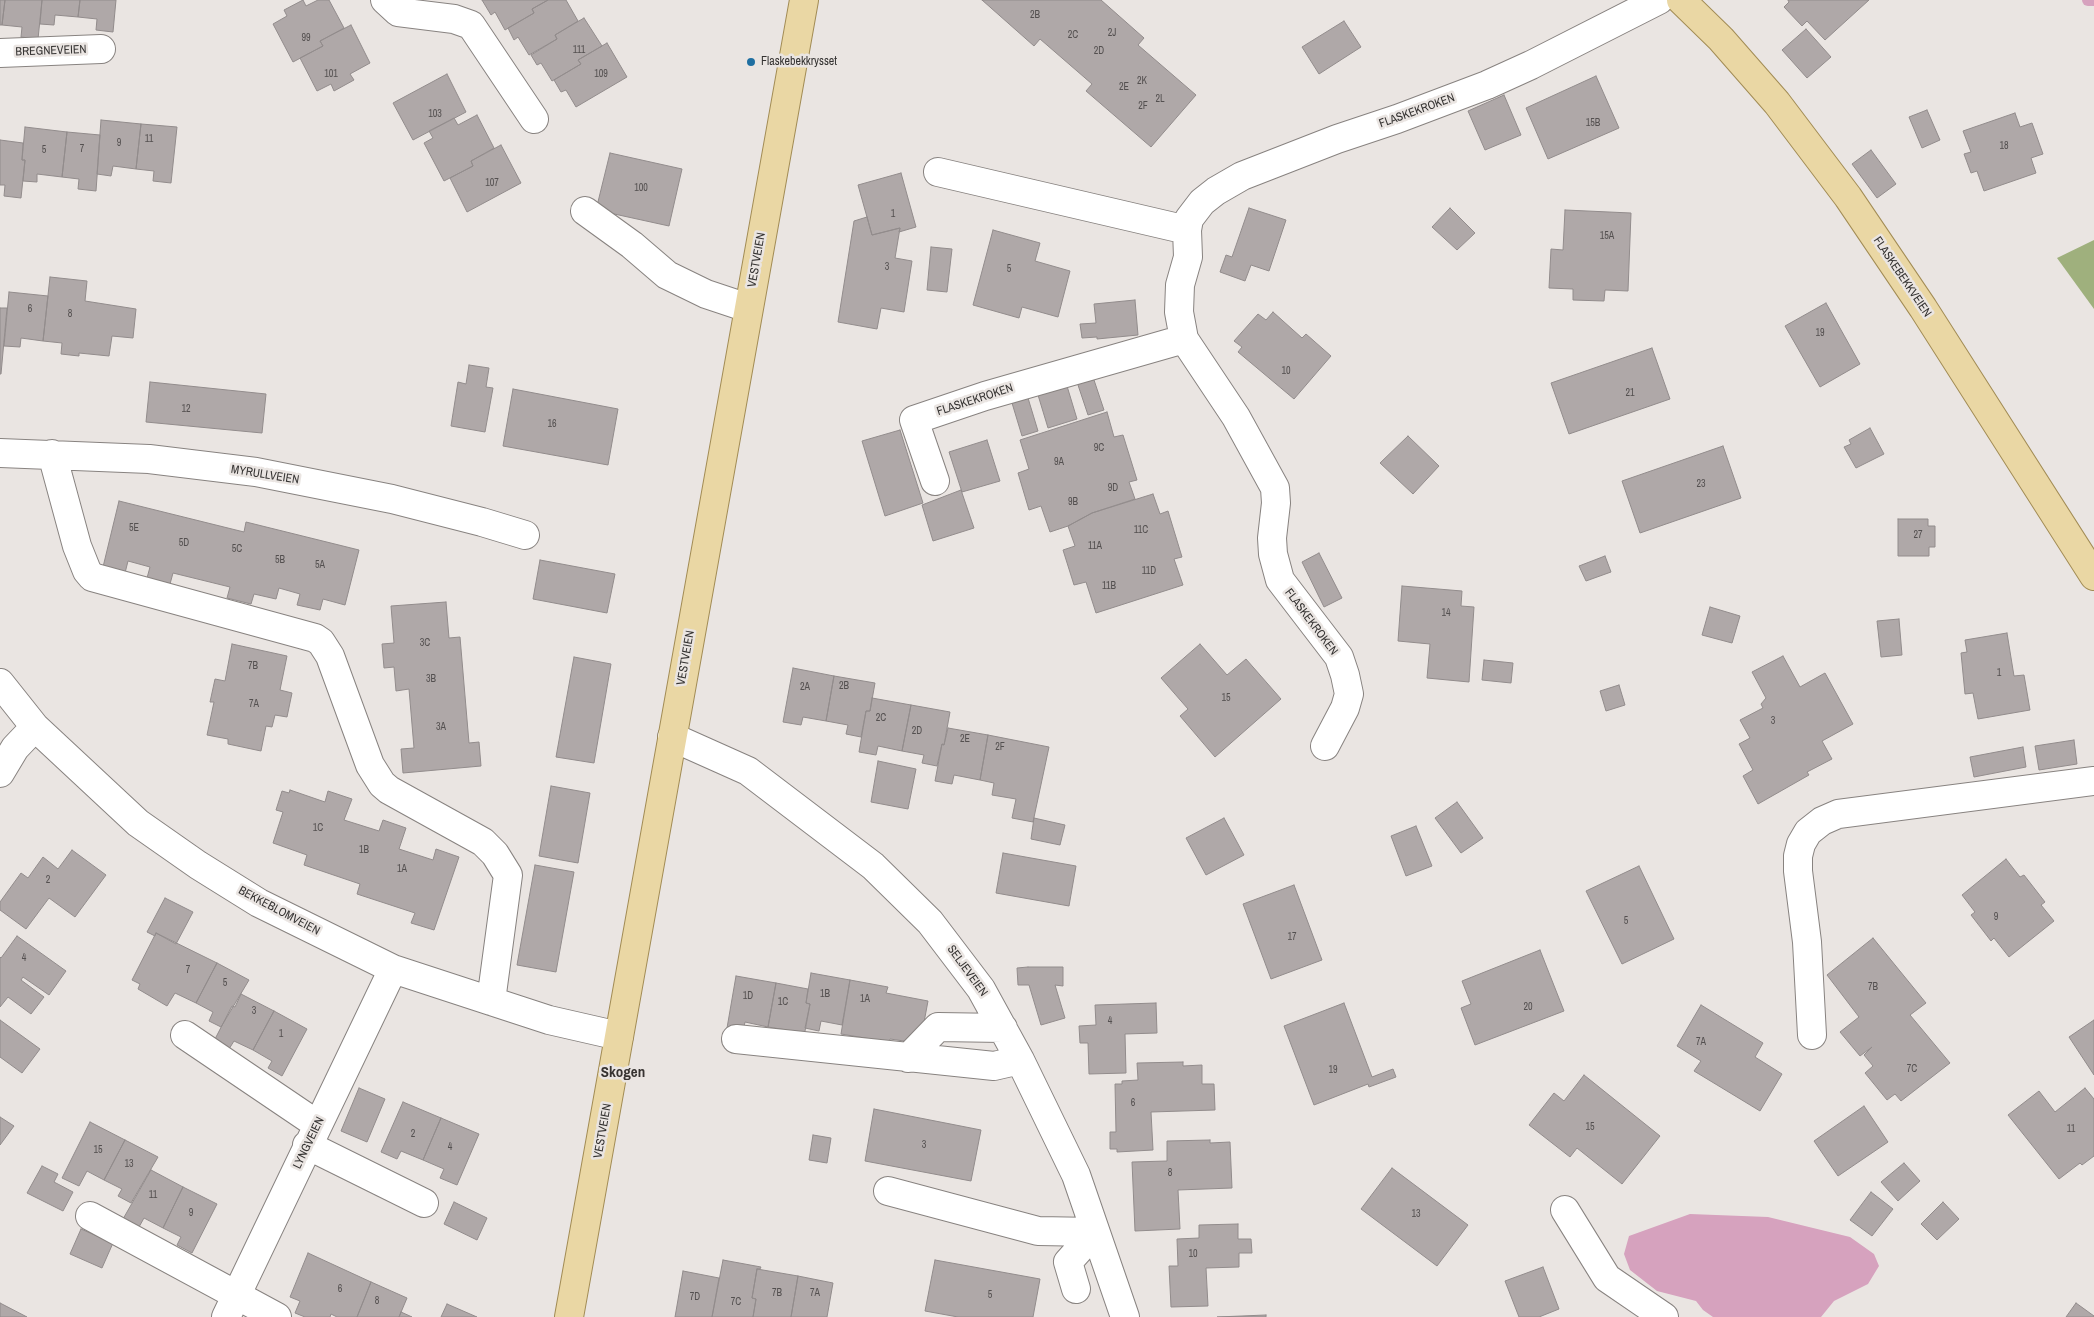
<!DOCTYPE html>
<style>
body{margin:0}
canvas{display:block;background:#eae5e2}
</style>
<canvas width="2094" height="1317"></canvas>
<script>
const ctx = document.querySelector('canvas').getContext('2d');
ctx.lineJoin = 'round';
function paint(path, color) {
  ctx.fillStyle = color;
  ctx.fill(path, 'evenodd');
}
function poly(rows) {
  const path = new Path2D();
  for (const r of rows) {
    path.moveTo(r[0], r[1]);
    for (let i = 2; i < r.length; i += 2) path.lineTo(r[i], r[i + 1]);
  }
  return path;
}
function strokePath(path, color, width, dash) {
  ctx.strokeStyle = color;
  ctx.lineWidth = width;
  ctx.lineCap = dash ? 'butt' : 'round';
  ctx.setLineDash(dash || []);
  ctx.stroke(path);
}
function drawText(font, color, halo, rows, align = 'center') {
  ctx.font = font + ' "Archivo Narrow",sans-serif';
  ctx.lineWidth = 5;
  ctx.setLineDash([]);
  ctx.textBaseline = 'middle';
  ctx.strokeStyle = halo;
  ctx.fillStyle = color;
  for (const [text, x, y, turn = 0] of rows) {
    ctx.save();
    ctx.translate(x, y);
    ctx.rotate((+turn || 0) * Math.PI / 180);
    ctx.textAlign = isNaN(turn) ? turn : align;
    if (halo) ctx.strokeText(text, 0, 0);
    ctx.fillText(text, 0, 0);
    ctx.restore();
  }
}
const forest = poly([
 [2094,240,2094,309,2057,258]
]);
const water = poly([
 [1690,1214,1768,1217,1850,1237,1874,1254,1879,1266,1868,1284,1834,1301,1821,1317,1713,1317,1703,1310,1696,1301,1657,1291,1630,1270,1624,1254,1629,1236]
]);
const stream = poly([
 [2088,0,2094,0]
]);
const building = poly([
 [0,0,5,0,2,25,0,25,0,0],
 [5,0,42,0,38,39,21,37,22,27,2,25,5,0],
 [42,0,80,0,78,17,55,15,54,25,40,24,42,0],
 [80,0,116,0,113,32,96,30,97,19,78,17,80,0],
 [303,0,306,6,318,0,329,0,344,28,320,41,323,46,293,62,273,24,287,16,284,10,303,0],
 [482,0,548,0,532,9,534,13,505,30,495,12,491,15,482,0],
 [548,0,566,0,578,21,555,35,557,39,529,55,518,37,514,40,508,28,534,13,532,9,548,0],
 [982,0,1101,0,1144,38,1138,45,1196,95,1151,147,1086,91,1092,84,1040,39,1034,46,982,0],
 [1788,0,1869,0,1825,40,1807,21,1802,26,1784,7,1789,2,1788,0],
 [584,18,602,46,578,60,581,64,552,81,541,63,537,65,531,55,557,39,555,35,584,18],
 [1344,21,1361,47,1319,74,1302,47,1344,21],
 [351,25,370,63,350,74,354,80,334,91,331,84,317,91,300,58,323,46,320,41,351,25],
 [1806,29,1831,57,1807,78,1782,50,1806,29],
 [607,43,627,77,576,107,566,90,561,92,554,80,581,64,578,60,607,43],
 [447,74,466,112,413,140,393,103,447,74],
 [1596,76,1619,128,1548,159,1526,108,1596,76],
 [1504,95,1521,135,1485,150,1468,111,1504,95],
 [1927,110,1940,140,1922,148,1909,117,1927,110],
 [2015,113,2020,127,2032,123,2043,154,2031,158,2036,173,1984,191,1977,171,1971,173,1964,154,1971,152,1963,131,2015,113],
 [477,115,494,148,471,161,473,166,444,181,424,143,433,138,429,131,454,118,458,125,477,115],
 [101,120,141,124,136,169,113,166,111,176,97,174,101,120],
 [141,124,177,127,171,183,153,181,154,171,136,169,141,124],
 [25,127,67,132,62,177,37,174,37,182,23,181,25,160,22,160,25,127],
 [67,132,100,135,96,191,78,189,79,179,62,177,67,132],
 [0,140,23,143,22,160,25,160,21,198,4,196,5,185,0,185,0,140],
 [501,145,521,183,467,212,450,178,473,166,471,161,501,145],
 [1871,150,1896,184,1877,198,1852,164,1871,150],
 [610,153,682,169,669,226,596,210,610,153],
 [901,173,916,227,899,232,900,228,872,235,858,185,901,173],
 [1249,208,1286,220,1269,271,1251,265,1245,281,1220,272,1226,255,1232,257,1249,208],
 [1450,208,1475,233,1457,250,1432,227,1450,208],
 [1565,210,1631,213,1628,291,1605,290,1604,301,1573,300,1573,289,1549,288,1551,249,1563,250,1565,210],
 [867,217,872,235,900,228,895,258,912,261,904,312,881,308,877,329,838,322,854,221,867,217],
 [993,230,1040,243,1035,261,1070,271,1058,317,1022,307,1019,318,973,305,993,230],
 [931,247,952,249,947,292,927,290,931,247],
 [50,277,87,281,85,301,136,309,133,338,112,336,109,356,79,353,79,356,61,354,62,343,43,341,50,277],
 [9,292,48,296,43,341,21,338,20,347,4,346,9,292],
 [1135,300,1138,335,1097,339,1097,337,1082,338,1080,324,1096,323,1094,304,1135,300],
 [1826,303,1860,364,1820,387,1785,326,1826,303],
 [0,308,7,308,1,374,0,374,0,308],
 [1273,312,1302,338,1306,334,1331,356,1294,399,1238,352,1242,347,1234,341,1258,314,1266,320,1273,312],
 [1652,348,1670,399,1569,434,1551,383,1652,348],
 [469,365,489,368,486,387,493,388,485,432,451,426,458,382,466,384,469,365],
 [1093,377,1104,410,1088,415,1077,382,1093,377],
 [150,382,266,394,262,433,146,422,150,382],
 [1067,386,1077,419,1048,428,1038,395,1067,386],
 [513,389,618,409,608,465,503,446,513,389],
 [1028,398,1038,431,1022,436,1012,403,1028,398],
 [1107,412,1114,437,1123,435,1137,480,1129,482,1135,499,1092,513,1068,526,1050,532,1041,506,1029,510,1018,473,1029,469,1020,440,1107,412],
 [1870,428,1884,454,1856,468,1844,447,1851,444,1849,440,1870,428],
 [900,430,923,503,885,516,862,441,900,430],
 [1408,436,1439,466,1413,494,1380,463,1408,436],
 [987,440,1000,481,962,492,949,452,987,440],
 [1723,446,1741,498,1640,533,1622,481,1723,446],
 [961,490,974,528,933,541,922,505,961,490],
 [1153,494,1160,514,1168,511,1182,557,1174,559,1183,585,1096,613,1086,582,1074,585,1063,550,1075,546,1068,526,1092,513,1153,494],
 [119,501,244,532,246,522,359,550,345,605,323,599,320,610,297,605,300,594,279,588,276,599,254,594,251,604,227,598,230,587,173,573,170,584,147,578,150,567,128,561,125,573,103,567,119,501],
 [1898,519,1928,519,1928,526,1935,526,1935,547,1929,547,1929,556,1898,556,1898,519],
 [1319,553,1342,598,1324,607,1302,562,1319,553],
 [1605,556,1611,572,1586,581,1579,566,1605,556],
 [540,560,615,574,607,613,533,599,540,560],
 [1402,586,1462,591,1461,606,1474,607,1469,682,1427,678,1430,644,1398,641,1402,586],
 [446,602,449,638,460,637,469,743,479,742,481,766,403,773,401,749,414,748,409,689,396,691,394,667,384,668,382,644,394,643,391,606,446,602],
 [1710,607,1740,616,1732,643,1702,635,1710,607],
 [1899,619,1902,655,1881,657,1877,621,1899,619],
 [2007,633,2014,676,2024,675,2030,710,1978,719,1973,693,1965,694,1961,653,1967,652,1965,640,2007,633],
 [232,644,287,656,280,690,292,693,287,717,275,715,272,727,266,726,261,751,228,744,228,739,207,735,214,702,210,702,215,679,225,681,232,644],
 [1200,644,1227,675,1246,659,1281,699,1215,757,1180,716,1188,709,1161,678,1200,644],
 [1783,656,1800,687,1825,673,1853,724,1822,741,1832,759,1807,772,1809,775,1758,804,1743,776,1753,770,1739,744,1750,738,1740,720,1763,708,1761,704,1766,698,1752,672,1783,656],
 [574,657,611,664,594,763,556,757,574,657],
 [1484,660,1513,663,1511,683,1482,680,1484,660],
 [793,668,834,676,826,721,803,717,801,725,783,722,793,668],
 [834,676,875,683,870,711,866,711,861,737,846,734,848,725,826,721,834,676],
 [1619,685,1625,705,1606,711,1600,691,1619,685],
 [872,698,911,705,902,751,878,746,876,755,859,752,866,711,870,711,872,698],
 [911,705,950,712,944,745,942,744,937,766,922,763,924,755,902,751,911,705],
 [948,728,988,735,980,780,954,775,952,784,935,781,942,744,944,745,948,728],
 [988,735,1049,747,1033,822,1012,818,1016,799,992,795,994,783,980,780,988,735],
 [2074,740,2077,764,2039,770,2035,746,2074,740],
 [2023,747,2026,767,1974,777,1970,757,2023,747],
 [878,761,916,769,908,809,871,802,878,761],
 [551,786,590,793,578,863,539,856,551,786],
 [290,790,325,802,328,791,352,799,344,820,379,831,383,820,406,828,399,849,433,860,436,849,459,857,434,930,411,923,415,913,357,894,360,884,304,865,307,855,273,843,283,812,276,810,282,791,289,793,290,790],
 [1457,802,1483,838,1461,853,1435,818,1457,802],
 [1034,818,1065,825,1060,845,1031,839,1034,818],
 [1224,818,1244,855,1206,875,1186,838,1224,818],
 [1416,826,1432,866,1406,876,1391,836,1416,826],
 [72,850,106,875,75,917,49,898,26,929,0,910,0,902,21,873,28,878,43,857,58,869,72,850],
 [1003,853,1076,866,1069,906,996,893,1003,853],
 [2006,859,2020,877,2024,875,2045,902,2041,905,2054,921,2009,957,1994,938,1991,941,1971,915,1975,912,1962,895,2006,859],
 [535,865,574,872,556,972,517,965,535,865],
 [1639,866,1674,939,1622,964,1586,891,1639,866],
 [1294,885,1322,960,1271,979,1243,904,1294,885],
 [165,898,193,912,176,944,156,933,155,936,147,932,165,898],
 [156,933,217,963,196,1003,175,993,167,1006,138,989,140,984,132,980,156,933],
 [17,936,66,971,49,995,23,977,21,980,44,997,31,1014,8,997,0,1007,0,957,1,958,17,936],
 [1873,938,1926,1003,1910,1015,1950,1063,1901,1101,1895,1094,1887,1100,1865,1073,1873,1066,1864,1055,1872,1047,1860,1056,1840,1032,1859,1017,1827,975,1873,938],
 [1540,950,1564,1011,1475,1045,1461,1008,1471,1004,1462,981,1540,950],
 [217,963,249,980,221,1027,209,1021,213,1012,196,1003,217,963],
 [1028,967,1063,967,1063,986,1055,985,1065,1018,1041,1025,1029,985,1018,985,1017,968,1028,967],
 [811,973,850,980,842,1025,821,1021,819,1031,805,1028,810,1004,806,1003,811,973],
 [736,976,776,983,768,1027,745,1022,743,1031,727,1028,736,976],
 [850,980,888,987,886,993,928,1001,922,1033,913,1032,911,1042,890,1039,889,1042,841,1034,850,980],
 [776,983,808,989,806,1003,810,1004,803,1042,786,1039,787,1030,768,1027,776,983],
 [241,994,274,1011,253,1050,234,1041,229,1049,214,1041,232,1006,235,1007,241,994],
 [1156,1003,1157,1033,1125,1034,1126,1073,1089,1074,1088,1043,1080,1043,1079,1026,1096,1025,1095,1005,1156,1003],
 [1344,1003,1372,1077,1393,1069,1396,1077,1369,1087,1368,1084,1314,1105,1284,1026,1344,1003],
 [1701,1005,1763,1043,1755,1057,1782,1074,1760,1111,1694,1071,1701,1061,1677,1046,1701,1005],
 [274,1011,307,1029,282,1076,268,1068,272,1061,253,1050,274,1011],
 [0,1020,40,1049,22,1073,0,1057,0,1020],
 [2094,1020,2094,1075,2069,1037,2094,1020],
 [1183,1062,1183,1066,1202,1065,1202,1084,1214,1084,1215,1110,1151,1112,1153,1150,1117,1152,1117,1149,1110,1149,1110,1132,1116,1132,1115,1084,1122,1084,1122,1081,1138,1080,1137,1063,1183,1062],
 [1584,1075,1660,1136,1622,1184,1577,1148,1570,1157,1529,1125,1554,1093,1564,1101,1584,1075],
 [359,1088,385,1099,367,1142,341,1131,359,1088],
 [2085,1088,2094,1099,2094,1156,2082,1165,2080,1163,2059,1179,2008,1115,2039,1091,2055,1112,2085,1088],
 [403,1102,441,1118,423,1160,401,1151,397,1159,381,1152,403,1102],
 [1864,1106,1888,1142,1838,1176,1814,1141,1864,1106],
 [874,1109,981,1130,971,1181,865,1161,874,1109],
 [0,1117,14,1126,0,1145,0,1117],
 [441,1118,479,1134,457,1185,440,1178,444,1169,423,1160,441,1118],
 [90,1122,125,1140,104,1180,87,1171,79,1186,62,1178,90,1122],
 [813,1135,831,1138,827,1163,809,1160,813,1135],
 [125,1140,158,1157,131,1203,118,1196,122,1189,104,1180,125,1140],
 [1210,1140,1210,1143,1230,1142,1232,1188,1178,1190,1180,1229,1135,1231,1132,1162,1167,1161,1167,1141,1210,1140],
 [1904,1163,1920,1181,1898,1201,1881,1182,1904,1163],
 [42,1166,58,1174,54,1182,73,1192,63,1211,27,1193,42,1166],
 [1392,1168,1468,1225,1437,1266,1361,1209,1392,1168],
 [151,1170,183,1187,163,1228,144,1218,139,1227,123,1219,151,1170],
 [183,1187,217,1204,192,1253,177,1245,181,1237,163,1228,183,1187],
 [1871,1192,1893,1209,1872,1236,1850,1220,1871,1192],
 [454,1202,487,1218,477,1240,444,1224,454,1202],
 [1943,1202,1959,1219,1937,1240,1921,1224,1943,1202],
 [1238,1224,1238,1239,1251,1239,1252,1253,1239,1253,1239,1267,1206,1268,1208,1306,1171,1307,1169,1266,1178,1266,1177,1239,1199,1238,1199,1225,1238,1224],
 [81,1229,113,1243,102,1268,70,1254,81,1229],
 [308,1253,371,1282,357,1317,337,1317,331,1314,330,1317,305,1317,295,1313,300,1301,290,1297,308,1253],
 [723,1260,761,1267,760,1269,757,1269,752,1298,756,1299,753,1317,712,1317,723,1260],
 [935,1260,1040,1279,1033,1317,958,1317,925,1311,935,1260],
 [1543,1267,1559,1309,1539,1317,1519,1317,1505,1281,1543,1267],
 [757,1269,798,1276,791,1317,753,1317,756,1299,752,1298,757,1269],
 [683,1271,719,1278,712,1317,675,1317,683,1271],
 [798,1276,833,1283,827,1317,791,1317,798,1276],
 [371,1282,407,1298,399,1317,357,1317,371,1282],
 [0,1303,27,1317,0,1317,0,1303],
 [2076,1303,2094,1316,2094,1317,2066,1317,2076,1303],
 [447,1304,477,1317,441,1317,447,1304],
 [401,1312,412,1317,399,1317,401,1312],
 [1266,1315,1266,1317,1217,1317,1266,1315]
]);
const minor = poly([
 [385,0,398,12,454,19,471,25,534,119],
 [0,53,101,49],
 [938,172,1187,230],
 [585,211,632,245,667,275,706,294,748,308],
 [0,453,149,459,256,472,392,499,482,522,525,535],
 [52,454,77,546,87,571,92,577,315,638,321,642,330,656,370,765,382,784,389,790,483,842,495,854,508,875,491,1001],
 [935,481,914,420,985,396,1184,339],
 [0,683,35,727,138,823,198,865,259,903,393,969,549,1020,619,1036],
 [672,737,748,771,873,866,930,922,981,989,1020,1060,1076,1175,1125,1317],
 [1325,746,1345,708,1349,694,1345,675,1339,657,1280,580,1273,554,1272,538,1276,503,1275,488,1236,417,1184,339,1179,312,1180,285,1188,257,1187,230,1189,219,1202,202,1216,191,1242,176,1337,139,1397,119,1487,85,1531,65,1659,0],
 [0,773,15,748,35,727],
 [185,1035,318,1125],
 [1812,1035,1807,942,1798,871,1798,856,1801,844,1808,832,1822,821,1838,814,2094,781],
 [736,1039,994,1066,1020,1060],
 [908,1058,938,1027,1003,1028],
 [307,1145,424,1203],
 [888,1191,1038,1231,1095,1232,1068,1262,1076,1289],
 [1565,1210,1607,1278,1664,1317],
 [90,1216,277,1317],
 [226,1317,393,969]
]);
const major = poly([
 [1681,0,1721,39,1777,103,1848,197,1923,308,2094,576],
 [569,1317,804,0]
]);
const markers = [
 [751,62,5,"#1f6fa1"]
];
const numberNames = [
 ["2B",1035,15],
 ["2J",1112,33],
 ["2C",1073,35],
 ["99",306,38],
 ["111",579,50],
 ["2D",1099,51],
 ["101",331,74],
 ["109",601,74],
 ["2K",1142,81],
 ["2E",1124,87],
 ["2L",1160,99],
 ["2F",1143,106],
 ["103",435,114],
 ["15B",1593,123],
 ["11",149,139],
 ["9",119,143],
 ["18",2004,146],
 ["7",82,149],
 ["5",44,150],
 ["107",492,183],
 ["100",641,188],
 ["1",893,214],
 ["15A",1607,236],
 ["3",887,267],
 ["5",1009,269],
 ["6",30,309],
 ["8",70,314],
 ["19",1820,333],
 ["10",1286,371],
 ["21",1630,393],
 ["12",186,409],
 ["16",552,424],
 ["9C",1099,448],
 ["9A",1059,462],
 ["23",1701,484],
 ["9D",1113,488],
 ["9B",1073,502],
 ["5E",134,528],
 ["11C",1141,530],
 ["27",1918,535],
 ["5D",184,543],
 ["11A",1095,546],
 ["5C",237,549],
 ["5B",280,560],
 ["5A",320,565],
 ["11D",1149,571],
 ["11B",1109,586],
 ["14",1446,613],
 ["3C",425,643],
 ["7B",253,666],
 ["1",1999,673],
 ["3B",431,679],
 ["2B",844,686],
 ["2A",805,687],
 ["15",1226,698],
 ["7A",254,704],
 ["2C",881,718],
 ["3",1773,721],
 ["3A",441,727],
 ["2D",917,731],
 ["2E",965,739],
 ["2F",1000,747],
 ["1C",318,828],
 ["1B",364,850],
 ["1A",402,869],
 ["2",48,880],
 ["9",1996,917],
 ["5",1626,921],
 ["17",1292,937],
 ["4",24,958],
 ["7",188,970],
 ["5",225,983],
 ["7B",1873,987],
 ["1B",825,994],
 ["1D",748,996],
 ["1A",865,999],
 ["1C",783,1002],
 ["20",1528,1007],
 ["3",254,1011],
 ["4",1110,1021],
 ["1",281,1034],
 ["7A",1701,1042],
 ["7C",1912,1069],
 ["19",1333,1070],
 ["6",1133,1103],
 ["15",1590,1127],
 ["11",2071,1129],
 ["2",413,1134],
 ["3",924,1145],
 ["4",450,1147],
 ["15",98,1150],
 ["13",129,1164],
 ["8",1170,1173],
 ["11",153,1195],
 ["9",191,1213],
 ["13",1416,1214],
 ["10",1193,1254],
 ["6",340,1289],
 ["7B",777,1293],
 ["7A",815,1293],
 ["5",990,1295],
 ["7D",695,1297],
 ["8",377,1301],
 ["7C",736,1302]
];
const streetNames = [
 ["BREGNEVEIEN",51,51,-2],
 ["FLASKEKROKEN",1417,111,-20],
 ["VESTVEIEN",757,260,-80],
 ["FLASKEBEKKVEIEN",1902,277,56],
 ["FLASKEKROKEN",975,400,-18],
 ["MYRULLVEIEN",265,475,9],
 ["FLASKEKROKEN",1311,622,53],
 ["VESTVEIEN",686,658,-80],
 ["BEKKEBLOMVEIEN",279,911,28],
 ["SELJEVEIEN",967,971,54],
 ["VESTVEIEN",603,1131,-80],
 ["LYNGVEIEN",309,1143,-64]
];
const poiNames = [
 ["Flaskebekkrysset",761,62]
];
const quarterNames = [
 ["Skogen",623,1073]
];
paint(forest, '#9fb07d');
paint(water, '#d6a2be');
strokePath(stream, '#d6a2be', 12);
paint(building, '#afa8a8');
strokePath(building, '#928c8c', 1);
strokePath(minor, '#888380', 30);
strokePath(major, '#a28c55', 30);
strokePath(minor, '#fff', 28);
strokePath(major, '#ead7a4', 28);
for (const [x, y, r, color] of markers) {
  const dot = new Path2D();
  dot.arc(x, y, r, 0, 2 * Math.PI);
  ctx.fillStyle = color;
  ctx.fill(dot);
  strokePath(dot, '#eae5e2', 2);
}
drawText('10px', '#545050', null, numberNames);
drawText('12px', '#353332', '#eae5e2', streetNames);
drawText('12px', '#353332', '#eae5e2', poiNames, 'left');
drawText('bold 15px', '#373331', '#eae5e2', quarterNames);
</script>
